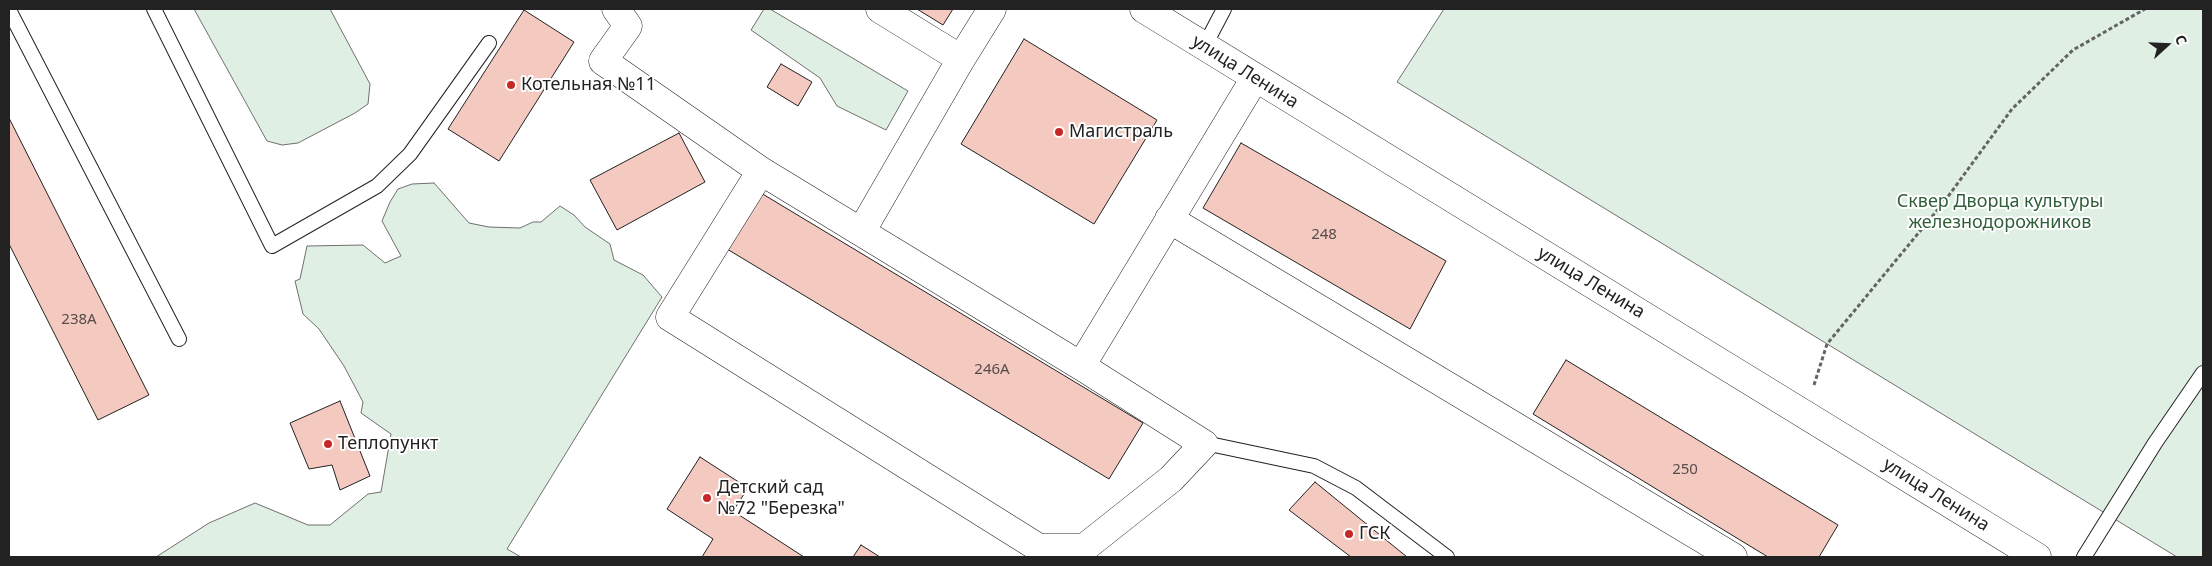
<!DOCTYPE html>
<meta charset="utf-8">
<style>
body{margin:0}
#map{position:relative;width:2212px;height:566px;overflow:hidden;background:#fff;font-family:"Noto Sans",sans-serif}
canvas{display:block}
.frame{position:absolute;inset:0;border:10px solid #222;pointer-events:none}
.north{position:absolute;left:2142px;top:20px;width:50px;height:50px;-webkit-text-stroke:4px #fff;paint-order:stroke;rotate:70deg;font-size:14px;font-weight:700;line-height:20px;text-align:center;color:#222}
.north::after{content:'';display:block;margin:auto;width:18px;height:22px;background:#222;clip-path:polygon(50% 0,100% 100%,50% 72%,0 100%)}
</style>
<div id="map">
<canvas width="2212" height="566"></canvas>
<div class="frame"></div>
<div class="north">С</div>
</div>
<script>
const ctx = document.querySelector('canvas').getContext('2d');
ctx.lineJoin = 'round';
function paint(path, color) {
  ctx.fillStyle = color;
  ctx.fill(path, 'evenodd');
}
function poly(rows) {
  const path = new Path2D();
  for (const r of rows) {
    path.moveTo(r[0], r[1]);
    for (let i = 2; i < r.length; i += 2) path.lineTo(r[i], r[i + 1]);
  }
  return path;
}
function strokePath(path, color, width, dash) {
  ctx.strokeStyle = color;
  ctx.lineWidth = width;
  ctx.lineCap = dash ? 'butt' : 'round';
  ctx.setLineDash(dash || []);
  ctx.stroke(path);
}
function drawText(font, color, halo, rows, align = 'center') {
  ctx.font = font + ' "Noto Sans",sans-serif';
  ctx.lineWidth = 4;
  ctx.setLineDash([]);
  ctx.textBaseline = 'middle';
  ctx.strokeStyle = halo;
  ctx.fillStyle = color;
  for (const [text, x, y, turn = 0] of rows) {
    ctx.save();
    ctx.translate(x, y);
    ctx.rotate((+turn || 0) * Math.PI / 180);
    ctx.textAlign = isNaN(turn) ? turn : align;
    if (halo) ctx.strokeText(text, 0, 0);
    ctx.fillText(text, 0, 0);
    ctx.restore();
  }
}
const green = poly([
 [194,9,330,9,370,84,368,104,355,113,298,143,282,145,267,141,194,9],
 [764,9,770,9,908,91,886,130,837,106,820,78,751,30,764,9],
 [1444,9,2203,9,2203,557,2177,557,1397,82,1444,9],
 [434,183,469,223,489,227,520,228,533,222,541,222,560,206,574,215,585,227,610,244,614,260,643,275,662,297,507,549,521,557,156,557,209,523,255,503,308,525,330,525,368,494,381,492,391,434,361,413,363,402,344,366,319,329,303,314,295,281,300,279,307,246,363,245,385,263,401,256,382,221,390,202,398,189,412,184,434,183]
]);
const building = poly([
 [917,9,953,9,943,25,917,9],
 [524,10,574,42,499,161,448,129,524,10],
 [1024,39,1157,120,1094,224,961,144,1024,39],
 [781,64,812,82,798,106,767,87,781,64],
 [9,118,149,395,98,420,9,244,9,118],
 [679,133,705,182,617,230,590,180,679,133],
 [1241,143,1446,261,1410,329,1203,208,1241,143],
 [756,190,1143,423,1109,479,722,246,756,190],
 [1566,360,1838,525,1819,557,1768,557,1533,414,1566,360],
 [340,401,370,476,340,490,332,465,309,469,290,423,340,401],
 [700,457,748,488,733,511,804,557,702,557,713,539,667,509,700,457],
 [1315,482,1407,557,1351,557,1289,510,1315,482],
 [861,545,880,557,853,557,861,545]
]);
const path = poly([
 [1814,385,1827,344,1944,202,2012,109,2073,50,2145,9]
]);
const lane = poly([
 [154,9,272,246,377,186,410,154,489,43],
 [9,10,179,339],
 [1204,47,1224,9],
 [1200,442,1314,466,1356,488,1447,557],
 [2084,557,2155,443,2203,373]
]);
const street = poly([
 [616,9,628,26,603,61,761,171],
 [880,9,961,59,992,9],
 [1169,219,1733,557],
 [861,232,961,59],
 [1081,366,761,171,670,317,1039,548,1084,548,1171,479,1204,444,1081,366,1255,78]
]);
const secondary = poly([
 [1144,9,2037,557]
]);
const markers = [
 [511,85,5,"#c62828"],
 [1059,132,5,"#c62828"],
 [328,444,5,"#c62828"],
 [707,498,5,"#c62828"],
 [1349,534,5,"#c62828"]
];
const numberNames = [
 ["248",1324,235],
 ["238А",79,320],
 ["246А",992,370],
 ["250",1685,470]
];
const streetNames = [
 ["улица Ленина",1245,72,32],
 ["улица Ленина",1591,283,31],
 ["улица Ленина",1936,495,32]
];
const poiNames = [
 ["Котельная №11",521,85],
 ["Магистраль",1069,132],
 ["Теплопункт",338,444],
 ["Детский сад",717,488],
 ["№72 \"Березка\"",717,509],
 ["ГСК",1359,534]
];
const parkNames = [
 ["Сквер Дворца культуры",2000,202],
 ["железнодорожников",2000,223]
];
paint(green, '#e0efe3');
strokePath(green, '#6f6f6f', 1);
paint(building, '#f3c9c0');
strokePath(building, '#222', 1);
strokePath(lane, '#222', 16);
strokePath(street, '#222', 29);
strokePath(secondary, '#222', 29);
strokePath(path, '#646464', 3, [4, 2.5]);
strokePath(lane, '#fff', 14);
strokePath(street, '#fff', 28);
strokePath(secondary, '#fff', 28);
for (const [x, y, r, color] of markers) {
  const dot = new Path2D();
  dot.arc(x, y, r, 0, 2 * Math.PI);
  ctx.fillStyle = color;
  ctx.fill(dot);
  strokePath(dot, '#fff', 2);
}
drawText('15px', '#564c4a', null, numberNames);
drawText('18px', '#222', '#fff', streetNames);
drawText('18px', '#222', '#fff', poiNames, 'left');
drawText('18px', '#2f5e38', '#fff', parkNames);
</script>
